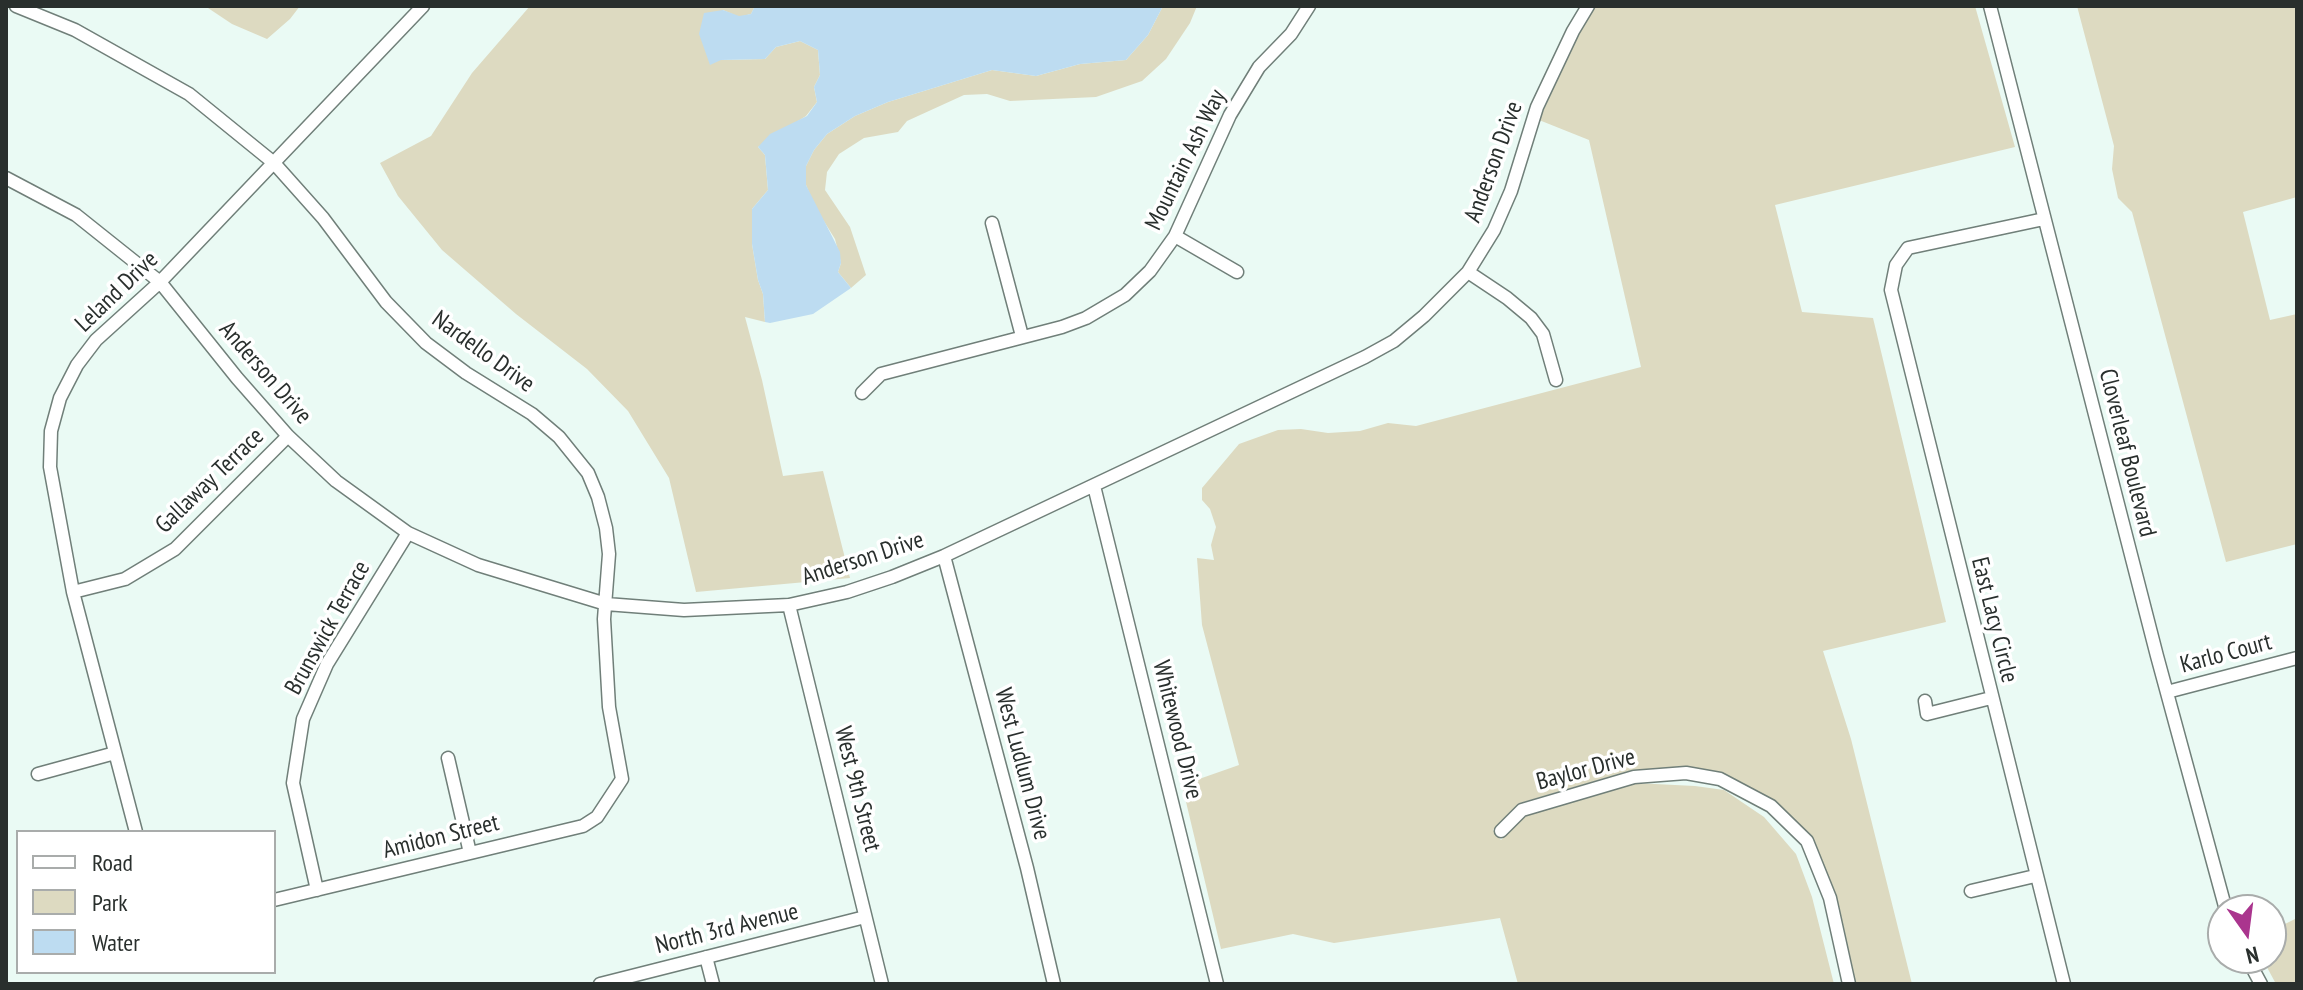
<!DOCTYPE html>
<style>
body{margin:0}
#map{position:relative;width:2303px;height:990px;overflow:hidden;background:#eafaf4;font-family:"PT Sans Narrow",sans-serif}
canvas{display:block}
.frame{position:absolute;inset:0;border:8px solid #292f2d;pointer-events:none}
.legend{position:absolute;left:16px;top:830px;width:260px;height:144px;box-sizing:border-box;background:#fff;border:2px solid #a9acab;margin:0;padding:10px 14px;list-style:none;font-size:24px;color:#292f2d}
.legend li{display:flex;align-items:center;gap:16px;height:40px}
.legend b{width:40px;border:2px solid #a9acab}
.north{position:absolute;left:2207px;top:894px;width:80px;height:80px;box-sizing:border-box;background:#fff;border:2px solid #a9acab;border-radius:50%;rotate:166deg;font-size:22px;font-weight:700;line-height:32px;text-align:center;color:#292f2d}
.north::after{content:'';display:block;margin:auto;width:28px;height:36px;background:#aa358e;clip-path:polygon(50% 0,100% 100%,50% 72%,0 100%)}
</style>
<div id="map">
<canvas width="2303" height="990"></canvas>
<div class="frame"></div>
<ul class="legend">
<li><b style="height:10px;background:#fff"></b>Road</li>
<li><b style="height:22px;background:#dddac1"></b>Park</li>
<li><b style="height:22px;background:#bddcf1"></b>Water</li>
</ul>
<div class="north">N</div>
</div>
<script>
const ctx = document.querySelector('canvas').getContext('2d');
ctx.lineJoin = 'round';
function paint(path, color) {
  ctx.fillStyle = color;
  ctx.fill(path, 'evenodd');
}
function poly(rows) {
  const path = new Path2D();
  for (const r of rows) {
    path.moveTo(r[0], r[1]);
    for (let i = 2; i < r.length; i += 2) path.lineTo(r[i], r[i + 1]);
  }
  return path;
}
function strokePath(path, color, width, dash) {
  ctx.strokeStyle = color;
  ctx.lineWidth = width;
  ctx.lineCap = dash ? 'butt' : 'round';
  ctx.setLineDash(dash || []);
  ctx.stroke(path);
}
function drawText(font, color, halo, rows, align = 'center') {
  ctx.font = font + ' "PT Sans Narrow",sans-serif';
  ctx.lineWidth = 7;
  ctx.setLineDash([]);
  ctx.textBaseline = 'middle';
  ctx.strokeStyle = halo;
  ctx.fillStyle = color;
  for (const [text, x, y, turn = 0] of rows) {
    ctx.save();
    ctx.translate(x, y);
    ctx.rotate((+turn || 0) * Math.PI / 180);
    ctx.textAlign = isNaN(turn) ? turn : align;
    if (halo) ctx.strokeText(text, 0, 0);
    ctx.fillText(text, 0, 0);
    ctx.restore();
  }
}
const green = poly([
 [205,6,300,6,290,19,267,39,232,24],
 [530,6,755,6,751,14,739,17,723,10,721,60,765,59,776,47,800,41,818,50,820,75,814,87,817,102,806,116,758,147,765,155,768,190,752,209,752,244,758,280,763,294,765,322,745,317,762,380,783,476,823,471,850,578,696,592,669,478,628,411,587,369,516,314,442,250,398,196,380,163,431,136,472,73],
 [1163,6,1197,6,1190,23,1166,59,1142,81,1096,97,1010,101,987,94,964,95,907,121,898,132,864,138,839,154,827,172,825,190,850,227,866,275,851,288,838,272,841,263,835,239,815,207,806,185,806,166,814,150,827,134,855,116,888,102,992,70,1036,76,1080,64,1126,60,1148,35],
 [1596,6,1975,6,2015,147,1775,205,1802,312,1873,318,1946,622,1823,651,1851,739,1912,984,1846,984,1823,894,1806,848,1771,807,1694,772,1632,770,1520,803,1493,830,1501,840,1525,816,1635,783,1695,786,1724,790,1764,817,1796,854,1812,897,1834,984,1518,984,1500,918,1334,943,1293,934,1221,949,1182,785,1239,765,1202,625,1197,558,1214,560,1211,545,1216,527,1210,509,1202,500,1202,488,1239,444,1278,430,1301,429,1328,433,1360,431,1388,423,1416,426,1641,367,1589,140,1539,120,1578,35],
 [2077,6,2297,6,2297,197,2243,212,2270,320,2297,314,2297,544,2226,562,2132,212,2118,198,2112,169,2114,146],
 [2297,918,2297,984,2276,984,2262,958,2271,958,2271,931]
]);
const water = poly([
 [755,6,1163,6,1148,35,1126,60,1080,64,1036,76,992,70,888,102,855,116,827,134,814,150,806,166,806,185,840,252,841,263,838,272,851,288,813,314,770,323,765,322,763,294,758,280,752,244,752,209,768,190,765,155,758,147,770,134,807,116,817,102,814,87,820,75,818,50,800,41,776,47,765,59,721,60,710,65,699,34,704,13,723,10,739,16,751,14]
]);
const minor = poly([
 [16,6,75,30,189,94,274,163,323,218,386,302,426,343,466,373,532,414,559,437,588,473,598,497,606,528,609,554,604,619,609,707,622,779,597,817,583,826,274,900],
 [1990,6,2157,656,2226,910],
 [6,178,76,215,160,282,237,378,288,436,336,481,408,533,478,565,606,604,684,610,789,605,847,592,892,577,944,556,1365,357,1394,341,1424,316,1468,272,1494,230,1511,191,1537,107,1573,31,1588,6],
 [2044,219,1908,248,1896,265,1891,290,2064,984],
 [992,223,1022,336],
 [1175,236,1237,272],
 [1468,272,1507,298,1531,318,1543,334,1556,380],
 [862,393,881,374,1062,327,1086,318,1125,295,1150,271,1175,236,1230,115,1259,67,1291,34,1309,6],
 [1094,486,1217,984],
 [944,556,1027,868,1054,984],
 [73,592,125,579,175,549,288,436],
 [789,605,882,984],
 [2167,692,2297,658],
 [1925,701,1927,714,1991,698],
 [448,758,470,853],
 [38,774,115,753],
 [1501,831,1522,810,1634,777,1686,773,1720,779,1771,806,1807,841,1830,898,1849,984],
 [136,832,73,592,50,467,51,431,60,398,77,365,96,340,160,282,423,6],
 [317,890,293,783,303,719,327,664,408,533],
 [1971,891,2035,876],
 [706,957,713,984],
 [2247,958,2261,984],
 [600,984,865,917]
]);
const streetNames = [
 ["Mountain Ash Way",1186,160,-64],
 ["Anderson Drive",1494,162,-70],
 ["Leland Drive",117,292,-44],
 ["Nardello Drive",483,352,36],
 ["Anderson Drive",265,373,49],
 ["Cloverleaf Boulevard",2127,453,76],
 ["Gallaway Terrace",210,481,-44],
 ["Anderson Drive",863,559,-18],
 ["East Lacy Circle",1994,620,76],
 ["Brunswick Terrace",328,628,-61],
 ["Karlo Court",2226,654,-15],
 ["Whitewood Drive",1177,730,76],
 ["West Ludlum Drive",1022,764,75],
 ["Baylor Drive",1586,770,-15],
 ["West 9th Street",857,789,76],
 ["Amidon Street",441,837,-14],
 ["North 3rd Avenue",727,929,-14]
];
paint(green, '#dddac1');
paint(water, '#bddcf1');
strokePath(minor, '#707f79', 15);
strokePath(minor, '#fff', 12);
drawText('24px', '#292f2d', '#fff', streetNames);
</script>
